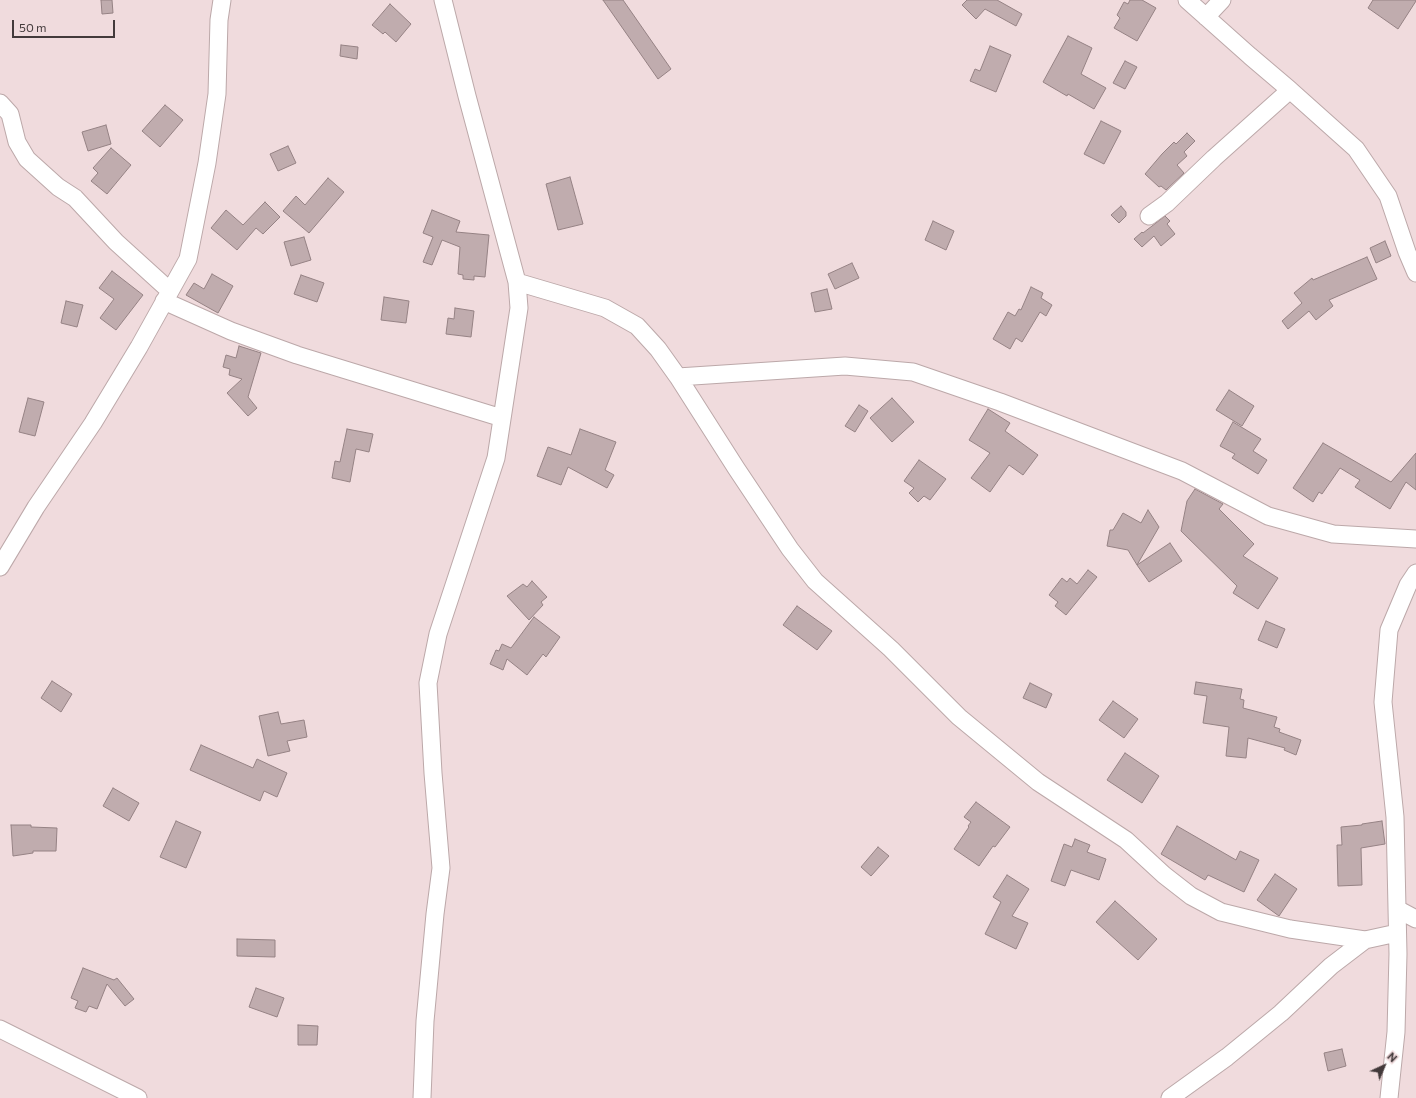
<!DOCTYPE html>
<style>
body{margin:0}
#map{position:relative;width:1416px;height:1098px;overflow:hidden;background:#f0dbdd;font-family:Commissioner,sans-serif}
canvas{display:block}
.north{position:absolute;left:1364px;top:1046px;width:40px;height:40px;-webkit-text-stroke:3px #f0dbdd;paint-order:stroke;rotate:44deg;font-size:11px;font-weight:700;line-height:16px;text-align:center;color:#433a3b}
.north::after{content:'';display:block;margin:auto;width:14px;height:18px;background:#433a3b;clip-path:polygon(50% 0,100% 100%,50% 72%,0 100%)}
.scale{position:absolute;left:12px;top:20px;width:103px;height:18px;box-sizing:border-box;border:2px solid #433a3b;border-top:0;padding-left:5px;font-size:12px;line-height:14px;white-space:nowrap;color:#433a3b;-webkit-text-stroke:3px #f0dbdd;paint-order:stroke}
</style>
<div id="map">
<canvas width="1416" height="1098"></canvas>
<div class="north">N</div>
<div class="scale">50 m</div>
</div>
<script>
const ctx = document.querySelector('canvas').getContext('2d');
ctx.lineJoin = 'round';
function paint(path, color) {
  ctx.fillStyle = color;
  ctx.fill(path, 'evenodd');
}
function poly(rows) {
  const path = new Path2D();
  for (const r of rows) {
    path.moveTo(r[0], r[1]);
    for (let i = 2; i < r.length; i += 2) path.lineTo(r[i], r[i + 1]);
  }
  return path;
}
function strokePath(path, color, width, dash) {
  ctx.strokeStyle = color;
  ctx.lineWidth = width;
  ctx.lineCap = dash ? 'butt' : 'round';
  ctx.setLineDash(dash || []);
  ctx.stroke(path);
}
const building = poly([
 [101,0,112,0,113,13,102,14,101,0],
 [603,0,623,0,671,69,658,79,603,0],
 [967,0,997,0,1022,14,1016,26,985,9,976,19,962,5,967,0],
 [1130,0,1142,0,1156,8,1137,41,1114,28,1120,18,1117,15,1124,2,1128,4,1130,0],
 [1373,0,1416,0,1416,1,1398,29,1368,8,1373,0],
 [390,4,411,24,396,42,385,32,383,34,372,25,390,4],
 [1068,36,1092,48,1081,74,1106,88,1094,109,1068,94,1067,96,1043,82,1068,36],
 [341,45,358,47,357,59,340,56,341,45],
 [990,46,1011,55,996,92,970,81,975,69,980,71,990,46],
 [1125,61,1137,67,1125,89,1113,83,1125,61],
 [165,105,183,120,160,147,142,131,165,105],
 [1101,121,1121,131,1104,164,1084,154,1101,121],
 [106,125,111,144,88,151,82,132,106,125],
 [1187,133,1195,141,1184,152,1187,156,1177,165,1184,173,1166,190,1161,186,1159,187,1145,174,1162,154,1174,142,1176,144,1187,133],
 [288,146,296,163,278,171,270,154,288,146],
 [111,148,131,165,107,194,91,181,98,173,93,168,111,148],
 [570,177,583,224,558,230,546,184,570,177],
 [328,178,344,192,309,233,283,211,296,196,305,205,328,178],
 [265,202,280,217,263,234,256,228,237,250,211,228,226,210,243,225,265,202],
 [1121,206,1126,212,1126,216,1119,223,1111,215,1121,206],
 [432,210,460,221,456,232,489,235,485,277,474,276,474,280,463,279,463,275,458,274,460,247,442,240,432,265,423,262,433,237,423,233,432,210],
 [1165,216,1170,221,1167,224,1175,234,1161,246,1154,236,1142,247,1134,239,1142,232,1143,233,1165,216],
 [933,221,954,231,946,250,925,240,933,221],
 [304,237,311,260,291,266,284,242,304,237],
 [1385,241,1391,256,1376,263,1370,248,1385,241],
 [1367,257,1377,279,1329,300,1333,306,1316,320,1309,311,1288,329,1282,321,1302,303,1294,293,1312,278,1313,280,1367,257],
 [852,263,859,278,835,289,828,274,852,263],
 [112,271,143,295,116,330,100,318,114,299,99,288,112,271],
 [212,274,233,286,218,313,186,295,194,283,204,289,212,274],
 [301,275,324,283,317,302,294,294,301,275],
 [1031,287,1043,293,1041,298,1052,305,1046,316,1040,312,1022,342,1016,338,1010,349,993,339,1008,312,1015,316,1019,309,1021,310,1031,287],
 [827,289,832,309,815,312,811,293,827,289],
 [384,297,409,301,406,323,381,320,384,297],
 [66,301,83,305,77,327,61,323,66,301],
 [455,308,474,311,471,337,446,334,448,318,454,319,455,308],
 [239,346,261,353,248,397,257,408,248,416,227,393,242,379,229,375,230,369,223,367,226,355,236,358,239,346],
 [1229,390,1254,406,1242,426,1216,410,1229,390],
 [28,398,44,402,35,436,19,432,28,398],
 [892,398,914,422,892,442,870,418,892,398],
 [859,405,868,411,855,432,845,426,859,405],
 [988,409,1010,423,1005,431,1038,455,1023,475,1009,465,990,492,971,478,990,453,969,440,988,409],
 [1233,422,1261,439,1253,451,1267,460,1258,474,1232,458,1235,454,1220,446,1233,422],
 [347,429,373,434,369,452,356,449,350,482,332,478,335,461,340,462,347,429],
 [580,429,616,442,605,470,614,475,607,488,568,467,561,485,537,476,548,447,571,455,580,429],
 [1323,443,1391,482,1416,453,1416,490,1406,482,1390,509,1355,487,1360,480,1340,468,1322,494,1319,492,1313,502,1293,488,1323,443],
 [919,460,946,479,930,500,924,496,918,502,909,493,914,488,904,481,919,460],
 [1195,489,1223,504,1219,509,1254,544,1243,556,1278,578,1258,609,1233,593,1237,586,1181,531,1187,501,1195,489],
 [1148,510,1159,527,1137,565,1128,550,1107,546,1110,530,1113,530,1123,513,1141,523,1148,510],
 [1170,543,1182,561,1149,582,1137,565,1170,543],
 [1088,570,1097,577,1066,615,1055,606,1058,602,1049,595,1062,578,1067,582,1070,578,1077,584,1088,570],
 [532,581,547,597,541,602,543,605,529,620,507,596,523,584,527,587,532,581],
 [797,606,832,631,817,650,783,625,797,606],
 [534,617,560,637,546,657,543,654,527,675,507,659,503,670,490,664,496,650,499,651,502,644,511,648,534,617],
 [1266,621,1285,629,1277,648,1258,640,1266,621],
 [52,681,72,694,61,712,41,698,52,681],
 [1196,682,1242,689,1240,699,1244,700,1243,708,1277,717,1274,727,1280,729,1279,732,1301,740,1296,755,1284,750,1285,748,1248,738,1246,758,1226,756,1229,727,1203,723,1207,696,1194,694,1196,682],
 [1030,683,1052,694,1046,708,1023,698,1030,683],
 [1113,701,1138,719,1124,738,1099,720,1113,701],
 [278,712,281,724,304,720,307,737,287,741,290,751,268,756,259,716,278,712],
 [201,745,253,768,257,759,287,773,277,797,264,791,260,801,190,770,201,745],
 [1125,753,1159,776,1142,803,1107,780,1125,753],
 [113,788,139,803,129,821,103,806,113,788],
 [976,802,1010,827,995,847,993,846,979,866,954,849,969,827,968,826,971,822,964,817,976,802],
 [176,821,201,832,186,868,160,857,176,821],
 [1382,821,1385,844,1361,848,1362,885,1338,886,1337,845,1342,845,1341,827,1362,825,1362,824,1382,821],
 [11,825,31,825,31,827,57,828,56,851,33,851,33,853,13,856,11,825],
 [1177,826,1236,860,1240,851,1259,860,1244,892,1208,875,1205,880,1161,854,1177,826],
 [1075,839,1090,845,1087,852,1106,859,1099,880,1071,870,1065,886,1051,881,1064,844,1072,847,1075,839],
 [878,847,889,856,871,876,861,867,878,847],
 [1275,874,1297,889,1279,916,1257,900,1275,874],
 [1007,875,1029,889,1012,916,1028,923,1016,949,985,934,1001,902,993,897,1007,875],
 [1115,901,1157,939,1138,960,1096,922,1115,901],
 [237,939,275,940,275,957,237,956,237,939],
 [83,968,114,980,117,978,134,999,125,1006,107,984,97,1009,89,1006,86,1012,75,1008,78,1001,71,998,83,968],
 [256,988,284,998,277,1017,249,1007,256,988],
 [298,1025,318,1026,317,1045,298,1045,298,1025],
 [1342,1049,1346,1066,1328,1071,1324,1053,1342,1049]
]);
const minor = poly([
 [1187,0,1250,56,1290,90,1356,149,1388,196,1407,252,1416,273],
 [1206,17,1222,0],
 [0,103,10,114,17,142,27,159,58,187,75,198,116,242,170,291],
 [1149,216,1167,203,1214,158,1290,90],
 [517,282,605,308,637,326,658,349,678,377,736,468,790,549,815,581,891,649,959,717,1038,782,1126,840,1164,875,1191,896,1221,912,1290,929,1365,940,1397,933],
 [164,301,231,331,297,355,502,418],
 [678,377,845,366,913,372,1000,402,1182,471,1268,516,1333,534,1416,539],
 [0,567,36,507,93,423,139,347,188,259,207,163,217,94,219,20,222,0],
 [1397,909,1416,919],
 [0,1029,138,1098],
 [422,1098,425,1021,435,914,441,868,433,773,428,683,438,634,496,458,519,308,517,282,467,96,443,0],
 [1170,1098,1227,1057,1281,1013,1331,966,1365,940],
 [1389,1098,1396,1032,1398,954,1395,817,1383,702,1389,630,1408,585,1416,573]
]);
paint(building, '#c0acae');
strokePath(building, '#958284', 1);
strokePath(minor, '#bca8a9', 19);
strokePath(minor, '#fff', 17);
</script>
